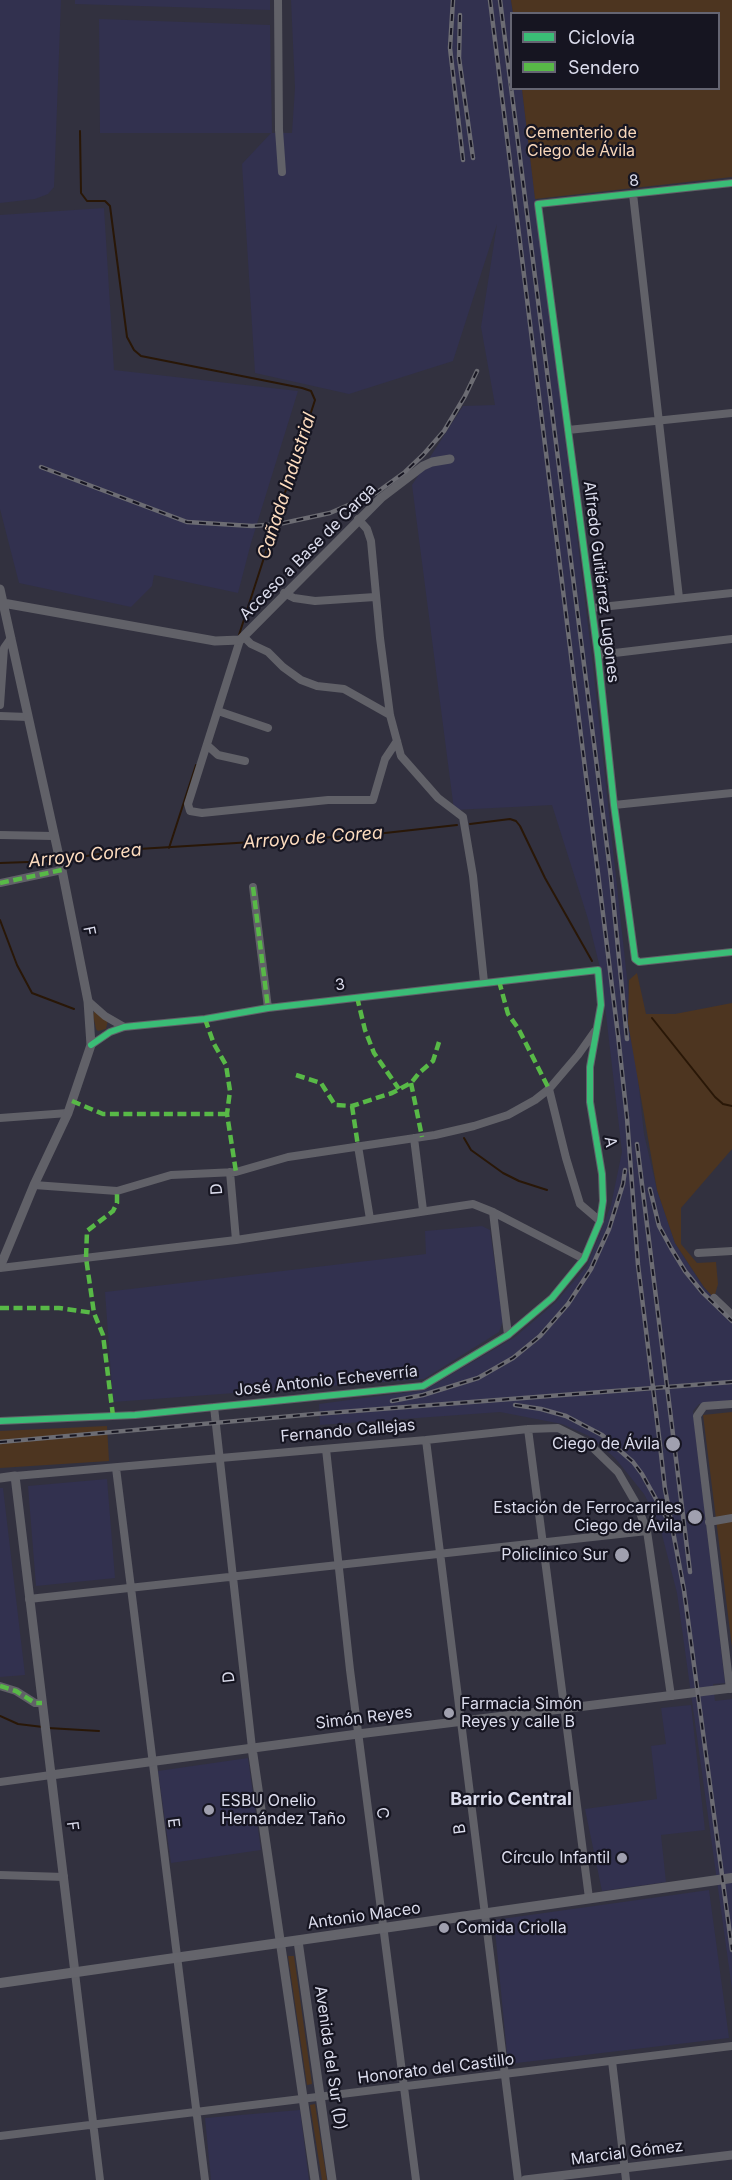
<!DOCTYPE html>
<meta charset="utf-8">
<style>
body{margin:0}
#map{position:relative;width:732px;height:2180px;overflow:hidden;background:#32313f;font-family:Inter,sans-serif}
canvas{display:block}
.legend{position:absolute;left:510px;top:12px;width:210px;height:78px;box-sizing:border-box;background:#161521;border:2px solid #656572;margin:0;padding:8px 10px;list-style:none;font-size:18px;color:#dbdcec}
.legend li{display:flex;align-items:center;gap:12px;height:30px}
.legend b{width:30px;border:2px solid #656572}
</style>
<div id="map">
<canvas width="732" height="2180"></canvas>
<ul class="legend">
<li><b style="height:8px;background:#3abd76"></b>Ciclovía</li>
<li><b style="height:8px;background:#58b947"></b>Sendero</li>
</ul>
</div>
<script>
const ctx = document.querySelector('canvas').getContext('2d');
ctx.lineJoin = 'round';
function paint(path, color) {
  ctx.fillStyle = color;
  ctx.fill(path, 'evenodd');
}
function poly(rows) {
  const path = new Path2D();
  for (const r of rows) {
    path.moveTo(r[0], r[1]);
    for (let i = 2; i < r.length; i += 2) path.lineTo(r[i], r[i + 1]);
  }
  return path;
}
function strokePath(path, color, width, dash) {
  ctx.strokeStyle = color;
  ctx.lineWidth = width;
  ctx.lineCap = dash ? 'butt' : 'round';
  ctx.setLineDash(dash || []);
  ctx.stroke(path);
}
function drawText(font, color, halo, rows, align = 'center') {
  ctx.font = font + ' Inter,sans-serif';
  ctx.lineWidth = 4.5;
  ctx.setLineDash([]);
  ctx.textBaseline = 'middle';
  ctx.strokeStyle = halo;
  ctx.fillStyle = color;
  for (const [text, x, y, turn = 0] of rows) {
    ctx.save();
    ctx.translate(x, y);
    ctx.rotate((+turn || 0) * Math.PI / 180);
    ctx.textAlign = isNaN(turn) ? turn : align;
    if (halo) ctx.strokeText(text, 0, 0);
    ctx.fillText(text, 0, 0);
    ctx.restore();
  }
}
const built = poly([
 [0,0,61,0,54,187,48,194,35,199,0,203],
 [75,0,270,0,270,10,75,4],
 [291,0,511,0,513,13,512,88,522,89,593,666,644,1134,657,1190,675,1243,704,1288,732,1315,732,1400,699,1404,693,1411,725,1683,713,1684,715,1701,732,1699,732,1989,677,1593,659,1523,644,1494,615,1458,589,1436,562,1424,500,1412,320,1425,319,1404,425,1390,515,1337,555,1303,587,1266,611,1205,622,1152,601,972,588,919,552,805,454,810,412,485,463,406,495,405,481,327,497,224,453,361,349,394,255,373,242,164,271,133,100,133,99,19,270,25,272,133,292,133,295,88],
 [104,208,114,370,298,391,251,543,238,593,154,575,152,586,131,607,19,583,0,509,0,215],
 [482,1226,490,1230,503,1321,499,1332,424,1379,113,1402,105,1292,426,1254,425,1231],
 [107,1479,115,1578,36,1586,28,1486],
 [0,1488,3,1488,25,1675,0,1677],
 [691,1705,705,1830,661,1835,666,1882,602,1891,585,1809,657,1799,651,1746,666,1744,661,1708],
 [248,1758,261,1850,171,1863,158,1771],
 [709,1890,729,2038,508,2064,494,1920],
 [300,2110,309,2180,211,2180,205,2118]
]);
const green = poly([
 [511,0,732,0,732,177,535,199,522,89,718,88,718,14,513,13],
 [637,973,646,1014,675,1014,732,1003,732,1149,681,1208,681,1244,697,1263,716,1262,718,1284,714,1298,704,1287,675,1243,657,1190,628,1023,629,980],
 [94,1011,108,1020,106,1029,98,1031,96,1029,93,1015],
 [732,1412,732,1647,703,1415],
 [107,1426,109,1461,0,1468,0,1431],
 [288,1956,294,1956,312,2084,307,2085],
 [315,2104,327,2180,322,2180,310,2105]
]);
const stream = poly([
 [80,131,81,193,87,201,105,201,110,206,127,337,134,350,141,356,302,388,311,391,315,400,239,635],
 [470,824,510,819,516,821,520,826,545,878,592,961],
 [169,848,196,765],
 [63,860,122,850,367,835,457,825],
 [0,863,57,861],
 [0,920,17,965,32,993,74,1009],
 [652,1018,715,1097,723,1104,732,1106],
 [464,1138,471,1150,503,1173,519,1181,547,1190],
 [0,1716,18,1724,43,1727],
 [48,1728,99,1731]
]);
const minor = poly([
 [278,0,279,130,282,172],
 [732,183,538,204,598,655,614,805,635,959,639,962,732,952],
 [633,194,679,598],
 [568,430,732,413],
 [358,519,367,529,371,541,380,638,390,715,401,756,438,798,463,817,473,876,484,982],
 [284,593,294,598,315,601,375,597],
 [592,608,732,593],
 [244,637,251,644,268,652,283,667,301,680,317,686,344,689,390,715],
 [240,640,188,804,190,811,202,813,328,800,373,800,385,759,397,741],
 [598,655,732,639],
 [0,705,4,648,11,638],
 [218,711,268,728],
 [0,716,28,717],
 [207,745,218,755,245,761],
 [614,805,732,793],
 [0,835,53,836],
 [0,883,62,870],
 [253,887,268,1008],
 [88,1001,105,1016,124,1027],
 [549,1089,566,1158,580,1204,600,1221],
 [0,1118,68,1113],
 [414,1138,423,1210],
 [358,1146,370,1219],
 [230,1172,236,1240],
 [34,1185,117,1191,171,1175,236,1172,288,1157,435,1135,474,1126,508,1115,535,1100,549,1089,578,1055,595,1031],
 [493,1212,508,1335],
 [698,1253,732,1251],
 [0,1268,236,1240,473,1204,493,1212,584,1259],
 [714,1298,732,1315],
 [214,1407,252,1748],
 [0,1421,135,1415,423,1386,508,1335,552,1298,584,1259,600,1221,603,1201,602,1174,590,1102,590,1067,601,1005,598,970,268,1008,205,1019,124,1027,110,1032,91,1045],
 [528,1429,589,1898],
 [426,1440,518,2180],
 [326,1449,350,1670,416,2180],
 [116,1468,205,2180],
 [15,1476,426,1440,528,1429,558,1428,588,1443,618,1472,637,1505,647,1531,671,1696],
 [709,1522,732,1518],
 [29,1599,647,1531],
 [0,1686,16,1691,35,1703,42,1703],
 [730,1689,697,1416,704,1406,732,1404],
 [0,1782,51,1775],
 [0,1875,64,1877],
 [75,1973,100,2180],
 [612,2061,626,2180],
 [0,2136,732,2046]
]);
const tertiary = poly([
 [0,589,62,870,88,1001,91,1045,68,1113,34,1185,0,1267],
 [3,603,215,641,240,640,381,498,423,466,432,462,450,459],
 [0,1478,15,1476,75,1973],
 [252,1748,315,2180],
 [51,1775,358,1734,732,1688],
 [298,1941,332,2180],
 [525,2180,732,2155]
]);
const secondary = poly([
 [0,1983,732,1878]
]);
const rail = poly([
 [453,0,450,48,463,160],
 [490,0,618,1035,627,1118,638,1265,660,1445,665,1489,684,1590,732,1950],
 [500,0,611,878,627,1039],
 [460,15,459,58,473,158],
 [41,467,187,522,252,526,279,524,330,513,376,493,405,472,423,455,444,431,465,396,477,371],
 [637,1144,690,1572],
 [650,1189,659,1226,671,1248,685,1271,703,1293,732,1321],
 [392,1401,423,1395,478,1378,513,1358,540,1336,568,1304,591,1269,609,1229,623,1184,625,1170],
 [515,1405,541,1409,566,1416,602,1435,633,1462,642,1474,666,1517],
 [0,1442,315,1414,732,1382]
]);
const quiet = poly([
 [0,883,62,870],
 [253,887,268,1008],
 [499,981,508,1014,518,1028,549,1089],
 [357,997,365,1030,374,1053,399,1089],
 [205,1019,214,1044,226,1065,230,1091,227,1114,236,1172],
 [296,1075,321,1083,335,1105,352,1106,392,1093,411,1083,419,1073,433,1061,439,1042],
 [411,1083,422,1137],
 [72,1101,103,1114,227,1114],
 [352,1106,358,1146],
 [0,1308,59,1308,94,1313],
 [113,1416,103,1335,94,1313,86,1258,87,1231,113,1211,117,1203,117,1191],
 [0,1686,16,1691,35,1703,42,1703]
]);
const cycleway = poly([
 [732,183,538,204,598,655,614,805,635,959,639,962,732,952],
 [0,1421,135,1415,423,1386,508,1335,552,1298,584,1259,600,1221,603,1201,602,1174,590,1102,590,1067,601,1005,598,970,268,1008,205,1019,124,1027,110,1032,91,1045]
]);
const markers = [
 [673,1444,8,"#a0a0af"],
 [695,1517,8,"#a0a0af"],
 [622,1555,8,"#a0a0af"],
 [449,1713,6,"#a0a0af"],
 [209,1810,6,"#a0a0af"],
 [622,1858,6,"#a0a0af"],
 [444,1928,6,"#a0a0af"]
];
const parkNames = [
 ["Cementerio de",581,133],
 ["Ciego de Ávila",581,151]
];
const streetNames = [
 ["8",634,181,-7],
 ["Acceso a Base de Carga",308,552,-45],
 ["Alfredo Guitiérrez Lugones",601,582,83],
 ["F",89,931,79],
 ["3",340,985,-7],
 ["A",610,1142,81],
 ["D",217,1189,-94],
 ["José Antonio Echeverría",326,1381,-6],
 ["Fernando Callejas",348,1431,-5],
 ["D",229,1677,-96],
 ["Simón Reyes",364,1718,-7],
 ["C",382,1813,82],
 ["E",173,1823,83],
 ["F",72,1826,83],
 ["B",460,1829,-97],
 ["Antonio Maceo",364,1916,-8],
 ["Avenida del Sur (D)",330,2058,82],
 ["Honorato del Castillo",436,2069,-7],
 ["Marcial Gómez",627,2153,-7]
];
const poiNames = [
 ["Ciego de Ávila",660,1444],
 ["Estación de Ferrocarriles",682,1508],
 ["Ciego de Ávila",682,1526],
 ["Policlínico Sur",608,1555],
 ["Farmacia Simón",461,1704,"left"],
 ["Reyes y calle B",461,1722,"left"],
 ["ESBU Onelio",221,1801,"left"],
 ["Hernández Taño",221,1819,"left"],
 ["Círculo Infantil",610,1858],
 ["Comida Criolla",456,1928,"left"]
];
const waterNames = [
 ["Cañada Industrial",287,486,-72],
 ["Arroyo de Corea",313,838,-4],
 ["Arroyo Corea",85,856,-6]
];
const neighbourhoodNames = [
 ["Barrio Central",511,1800]
];
paint(built, '#32314f');
paint(green, '#4d3520');
strokePath(stream, '#291707', 2);
strokePath(minor, '#616168', 8);
strokePath(tertiary, '#616168', 9);
strokePath(secondary, '#64646b', 10);
strokePath(rail, '#6c6c73', 4.5);
strokePath(rail, '#161521', 2, [7]);
strokePath(quiet, '#58b947', 4.5, [9, 4.5]);
strokePath(cycleway, '#3abd76', 6);
for (const [x, y, r, color] of markers) {
  const dot = new Path2D();
  dot.arc(x, y, r, 0, 2 * Math.PI);
  ctx.fillStyle = color;
  ctx.fill(dot);
  strokePath(dot, '#161521', 2);
}
drawText('16px', '#f8d7ba', '#161521', parkNames);
drawText('16px', '#dbdcec', '#161521', streetNames);
drawText('16px', '#dbdcec', '#161521', poiNames, 'right');
drawText('italic 18px', '#fcdbbe', '#161521', waterNames);
drawText('bold 18px', '#dbdcec', '#161521', neighbourhoodNames);
</script>
